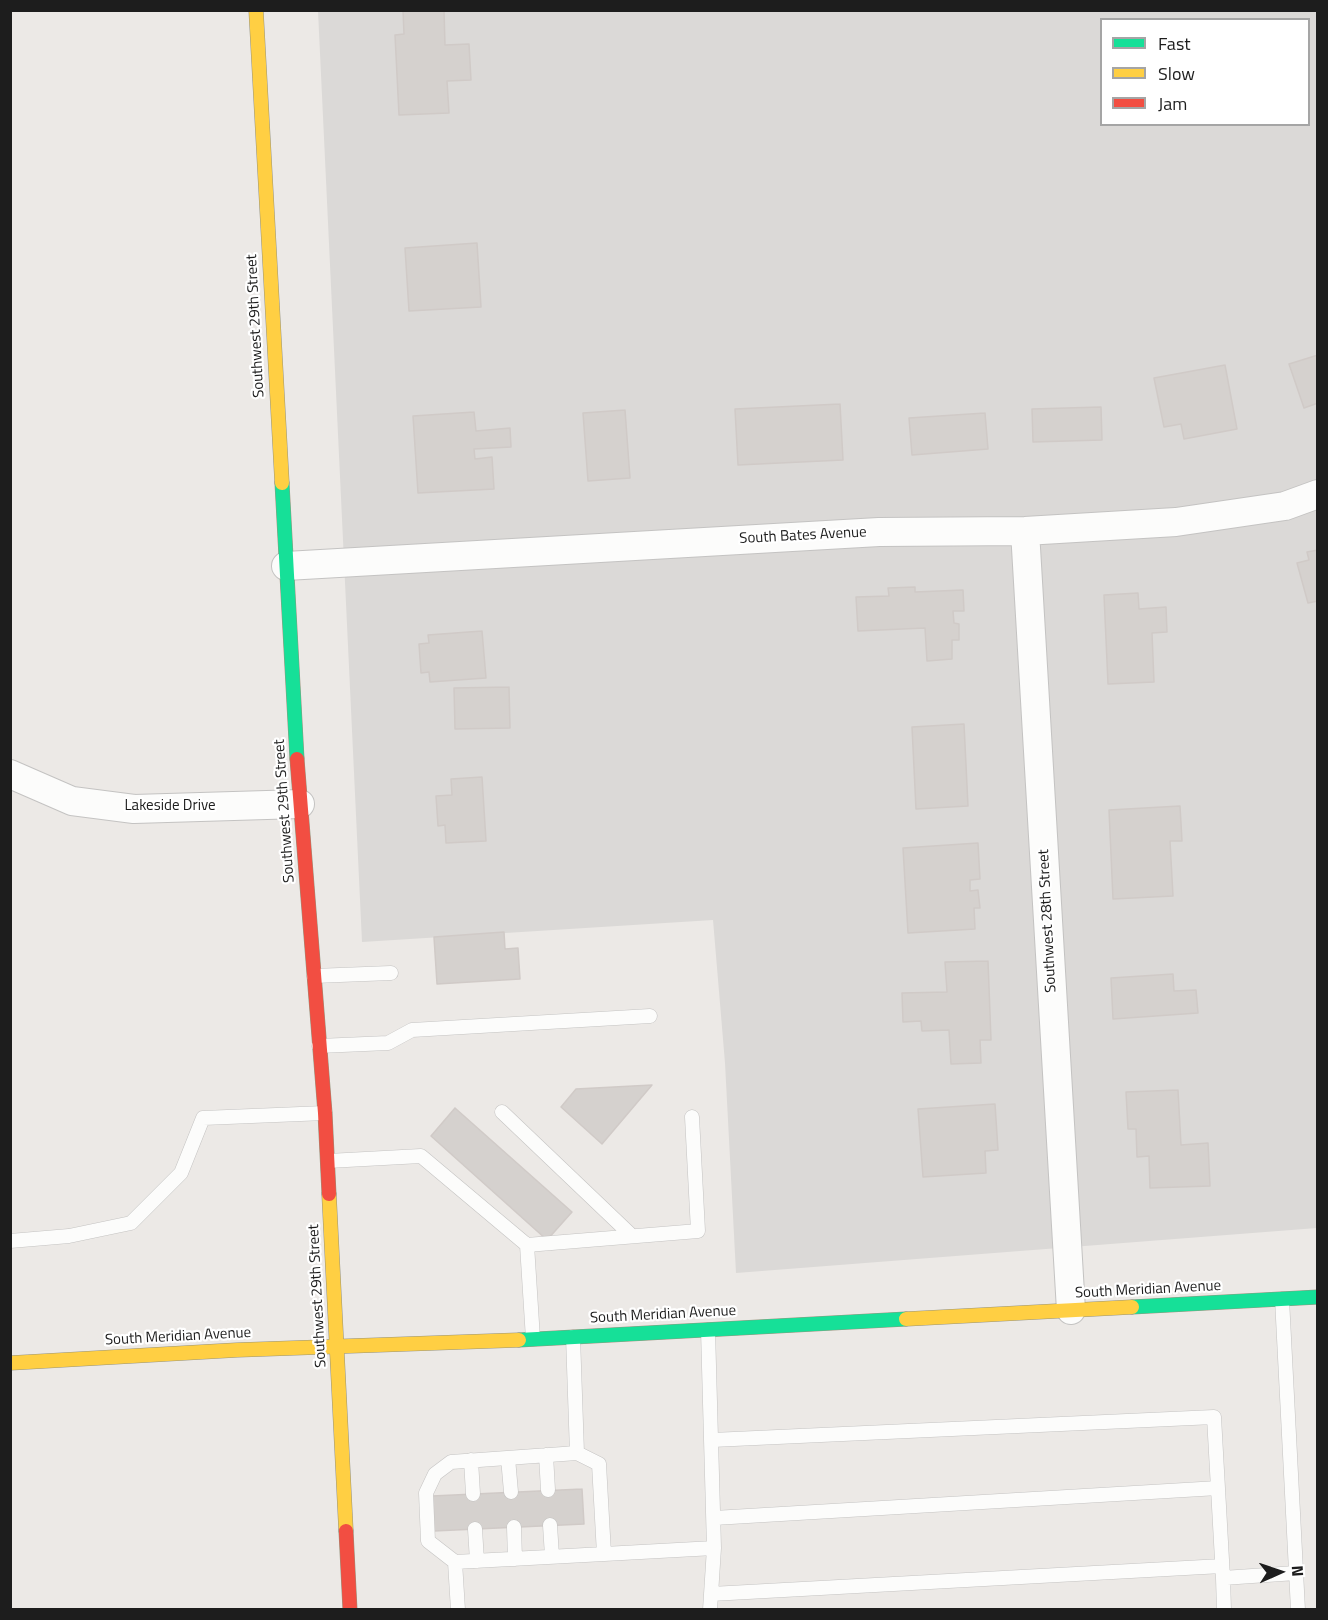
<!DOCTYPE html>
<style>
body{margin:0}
#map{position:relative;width:1328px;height:1620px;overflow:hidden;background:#ece9e6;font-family:"Titillium Web",sans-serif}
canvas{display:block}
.frame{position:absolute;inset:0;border:12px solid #1d1d1d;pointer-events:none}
.legend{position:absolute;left:1100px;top:18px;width:210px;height:108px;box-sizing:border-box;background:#fff;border:2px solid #a5a5a5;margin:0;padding:8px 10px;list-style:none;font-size:18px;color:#1d1d1d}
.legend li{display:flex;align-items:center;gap:12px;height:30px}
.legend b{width:30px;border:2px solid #a5a5a5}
.north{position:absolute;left:1250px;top:1542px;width:60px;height:60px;-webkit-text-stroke:4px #fff;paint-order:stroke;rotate:87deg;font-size:16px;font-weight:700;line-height:24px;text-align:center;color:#1d1d1d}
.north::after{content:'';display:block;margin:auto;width:21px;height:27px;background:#1d1d1d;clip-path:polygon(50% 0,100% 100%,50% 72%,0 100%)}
</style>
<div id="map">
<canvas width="1328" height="1620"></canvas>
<div class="frame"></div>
<ul class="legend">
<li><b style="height:8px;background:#16e098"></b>Fast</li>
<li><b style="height:8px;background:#ffcf43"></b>Slow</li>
<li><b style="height:8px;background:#f24e42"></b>Jam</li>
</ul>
<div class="north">N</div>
</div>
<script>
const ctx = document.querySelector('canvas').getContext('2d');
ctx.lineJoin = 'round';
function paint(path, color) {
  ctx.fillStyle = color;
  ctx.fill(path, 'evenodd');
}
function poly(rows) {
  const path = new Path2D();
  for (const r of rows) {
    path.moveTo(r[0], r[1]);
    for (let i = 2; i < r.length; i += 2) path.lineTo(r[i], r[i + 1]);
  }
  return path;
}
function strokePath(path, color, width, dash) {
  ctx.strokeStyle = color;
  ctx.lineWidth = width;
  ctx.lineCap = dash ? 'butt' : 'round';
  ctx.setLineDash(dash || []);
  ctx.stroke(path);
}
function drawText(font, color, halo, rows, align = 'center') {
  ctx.font = font + ' "Titillium Web",sans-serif';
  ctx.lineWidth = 4.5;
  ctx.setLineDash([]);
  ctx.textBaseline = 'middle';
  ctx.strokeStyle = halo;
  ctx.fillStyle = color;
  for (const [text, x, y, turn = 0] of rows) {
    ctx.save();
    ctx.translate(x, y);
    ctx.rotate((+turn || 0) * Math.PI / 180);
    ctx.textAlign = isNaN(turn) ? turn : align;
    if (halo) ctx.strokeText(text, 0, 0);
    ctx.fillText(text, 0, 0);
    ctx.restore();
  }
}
const residential = poly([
 [318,11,1317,11,1317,1228,736,1273,725,1063,713,920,362,942],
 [1102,20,1308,20,1308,124,1102,124]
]);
const building = poly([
 [403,10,444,10,445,45,469,44,471,80,447,81,449,113,399,115,395,35,404,34,403,10],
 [477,243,481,307,409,311,405,248,477,243],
 [1318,355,1318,403,1304,408,1289,364,1318,355],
 [1225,365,1237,429,1184,439,1181,424,1164,427,1154,378,1225,365],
 [840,404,843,460,738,465,735,409,840,404],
 [1101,407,1102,440,1033,442,1032,409,1101,407],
 [625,410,630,478,588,481,583,413,625,410],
 [474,412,476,431,510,428,511,447,474,449,475,459,492,457,494,489,418,493,413,416,474,412],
 [985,413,988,449,912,455,909,418,985,413],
 [1318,550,1318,601,1308,603,1297,563,1309,560,1307,552,1318,550],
 [915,587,915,592,963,590,964,611,953,611,954,623,959,624,959,640,952,640,952,659,927,661,925,628,858,631,856,597,889,596,888,588,915,587],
 [1138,593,1139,609,1166,607,1167,632,1152,633,1154,682,1108,684,1104,595,1138,593],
 [482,631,486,678,430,682,429,672,421,673,419,644,429,643,428,635,482,631],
 [509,687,510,728,455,729,454,688,509,687],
 [964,724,968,806,916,809,912,727,964,724],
 [482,777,486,841,446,843,445,825,438,826,436,796,452,795,451,779,482,777],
 [1180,806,1182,841,1170,841,1173,896,1113,899,1109,810,1180,806],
 [978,843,980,879,970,880,970,891,978,890,980,908,974,908,975,929,908,933,903,848,978,843],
 [504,932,505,949,518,948,520,979,437,984,434,937,504,932],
 [988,961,991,1040,980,1040,981,1063,951,1064,949,1030,922,1031,921,1021,903,1022,902,993,947,992,945,962,988,961],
 [1173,974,1174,991,1196,990,1198,1013,1113,1019,1111,978,1173,974],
 [652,1085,602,1144,561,1107,576,1089,652,1085],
 [1178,1090,1181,1145,1208,1143,1210,1186,1150,1188,1149,1156,1137,1157,1136,1129,1128,1129,1126,1092,1178,1090],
 [995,1104,998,1150,985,1151,986,1173,923,1177,918,1109,995,1104],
 [455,1108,572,1212,547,1240,431,1136,455,1108],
 [582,1489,584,1524,434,1531,432,1496,582,1489]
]);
const lane = poly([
 [314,976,391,973],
 [319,1046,388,1043,412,1030,650,1016],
 [502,1112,631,1235],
 [328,1161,421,1156,527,1245,533,1339],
 [10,1241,69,1236,131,1223,181,1173,203,1118,325,1113],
 [527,1245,698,1231,692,1117],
 [1282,1299,1298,1610],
 [708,1330,714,1548,710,1610],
 [712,1440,1214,1417,1223,1578,1296,1573],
 [546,1455,548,1490],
 [508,1458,511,1492],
 [471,1460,473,1494],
 [714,1518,1218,1488],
 [550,1525,552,1556],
 [514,1527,515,1559],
 [475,1529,477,1561],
 [604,1554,714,1548],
 [455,1562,428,1541,426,1493,435,1474,451,1462,577,1453],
 [1223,1578,1224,1610],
 [711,1594,1222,1566],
 [458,1610,455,1562,604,1554,599,1464,577,1453,573,1337]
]);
const street = poly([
 [1025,531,1071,1310],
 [286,566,879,532,1025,531,1176,522,1285,506,1318,494],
 [10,774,72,801,134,809,300,804]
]);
const fast = poly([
 [282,483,297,759],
 [1132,1307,1318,1297],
 [519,1340,906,1319]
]);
const slow = poly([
 [256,10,282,483],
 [329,1194,346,1531],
 [906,1319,1132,1307],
 [10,1363,237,1350,519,1340]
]);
const jam = poly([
 [297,759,325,1113,329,1194],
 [346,1531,350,1610]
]);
const streetNames = [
 ["Southwest 29th Street",256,326,-93],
 ["South Bates Avenue",803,536,-3],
 ["Lakeside Drive",170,806],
 ["Southwest 29th Street",285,811,-94],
 ["Southwest 28th Street",1048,921,-93],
 ["South Meridian Avenue",1148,1290,-3],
 ["Southwest 29th Street",318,1296,-93],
 ["South Meridian Avenue",663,1315,-3],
 ["South Meridian Avenue",178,1337,-3]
];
paint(residential, '#dbd9d7');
paint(building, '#d5d1ce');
strokePath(building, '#d0cac7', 1.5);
strokePath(lane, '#c4c3c2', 15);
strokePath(street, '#c4c3c2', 30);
strokePath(fast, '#97947d', 15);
strokePath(slow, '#97947d', 15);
strokePath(jam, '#97947d', 15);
strokePath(lane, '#fcfcfb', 14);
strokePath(street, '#fcfcfb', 28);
strokePath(fast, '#16e098', 14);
strokePath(slow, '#ffcf43', 14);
strokePath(jam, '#f24e42', 14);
drawText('15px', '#1d1d1d', '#fff', streetNames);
</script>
